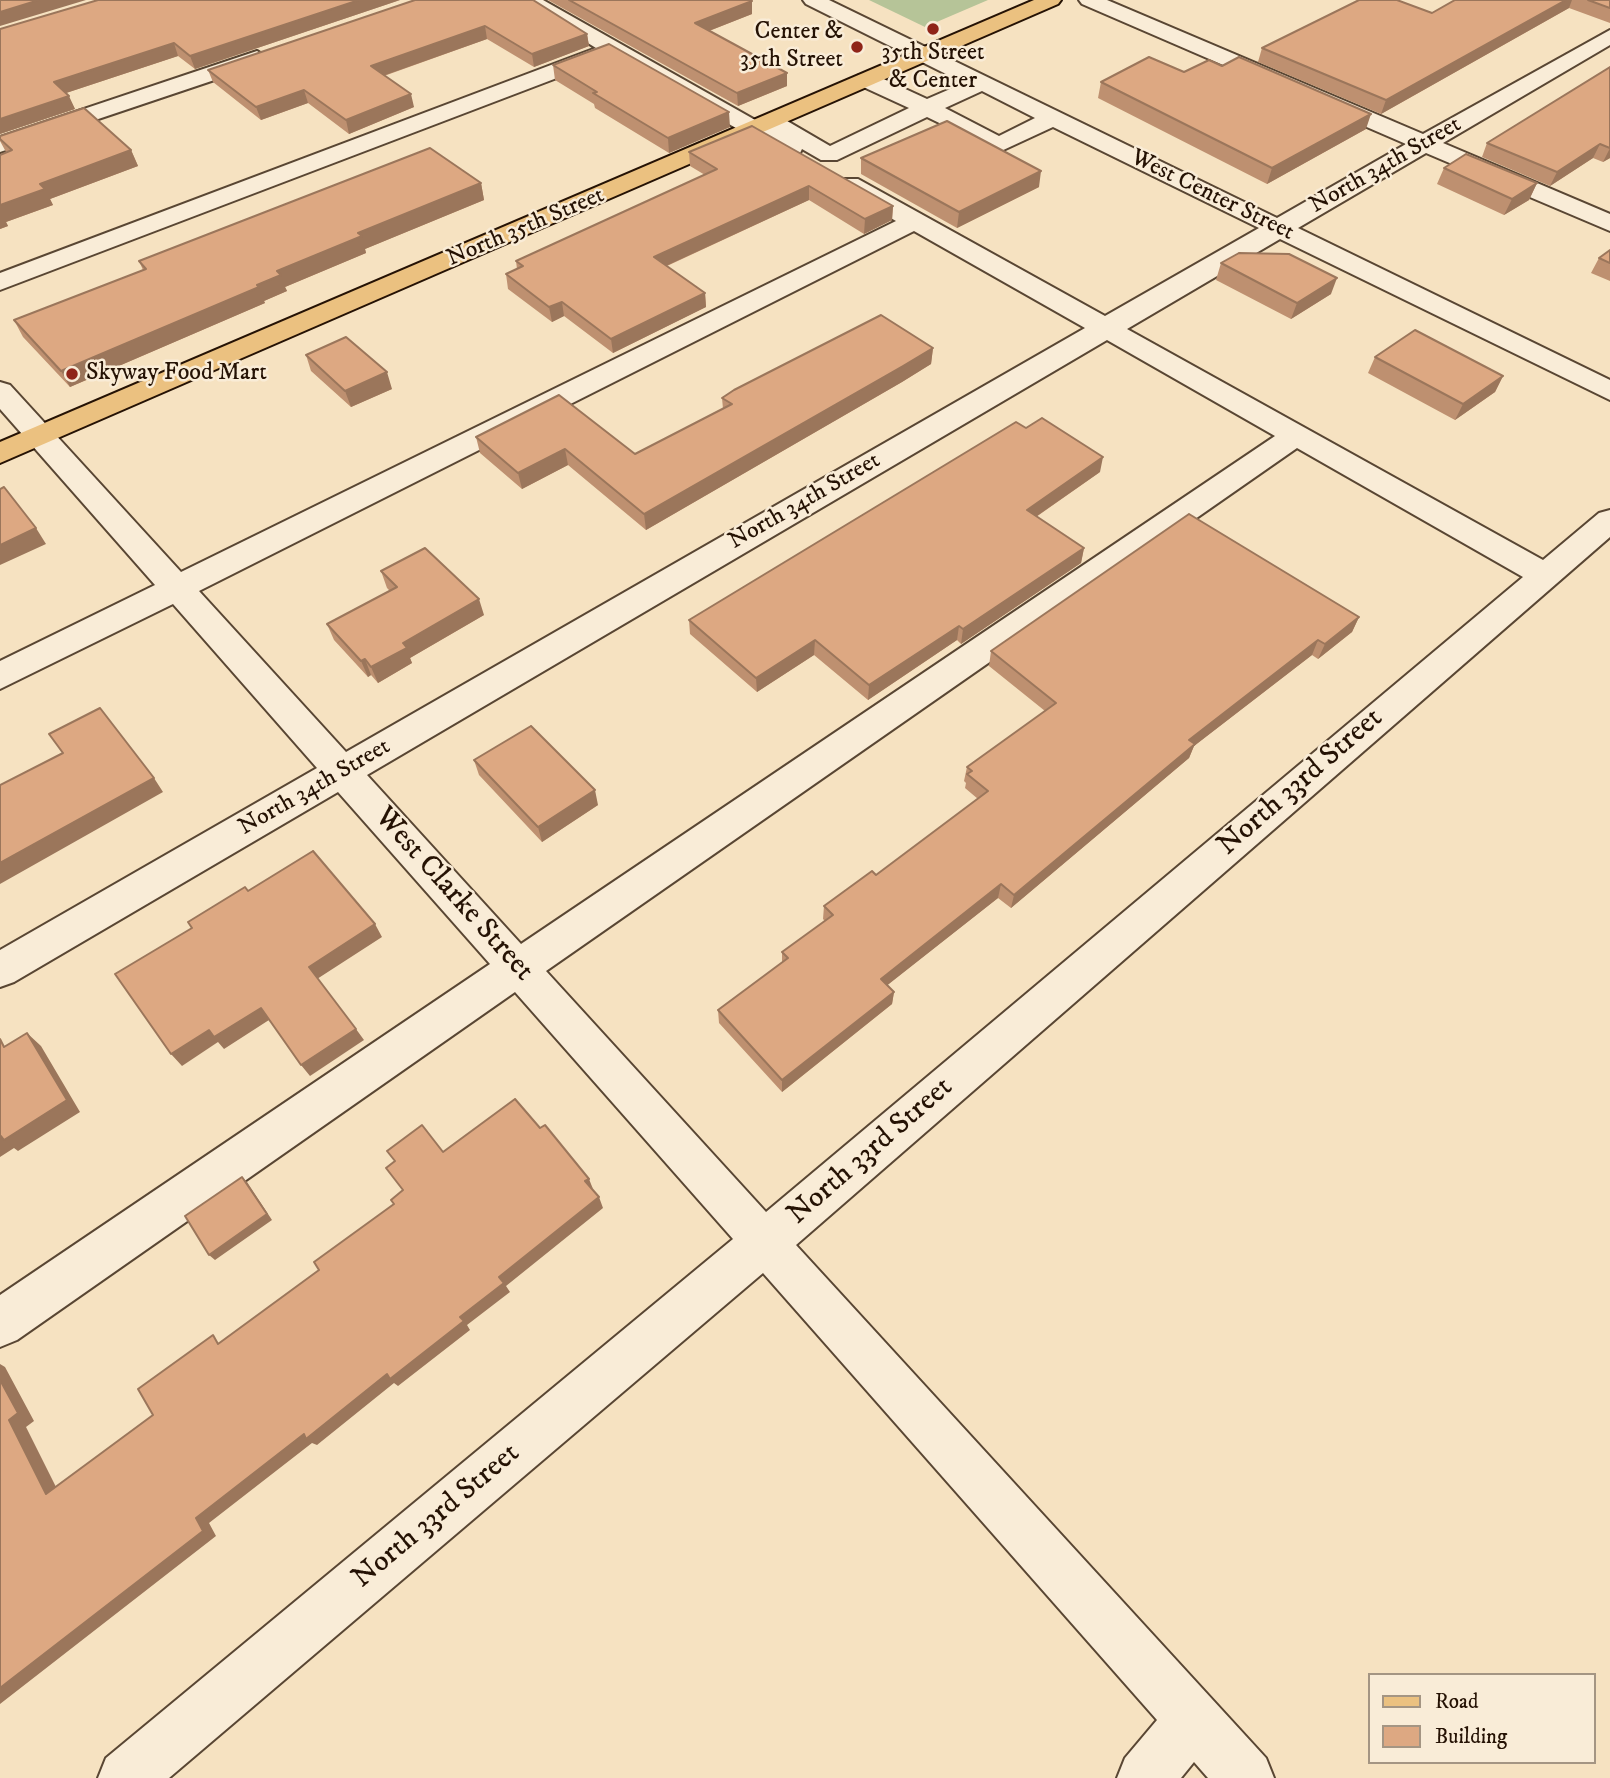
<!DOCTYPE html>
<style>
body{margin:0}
#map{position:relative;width:1610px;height:1778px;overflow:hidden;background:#f6e2c1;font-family:"IM FELL DW Pica",serif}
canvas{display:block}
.legend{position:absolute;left:1368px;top:1673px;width:228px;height:91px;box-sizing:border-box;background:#f9ecd7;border:2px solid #a49583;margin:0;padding:9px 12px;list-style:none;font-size:21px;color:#251204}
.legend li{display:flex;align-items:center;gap:14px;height:35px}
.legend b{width:35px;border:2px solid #a49583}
</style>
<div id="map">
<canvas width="1610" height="1778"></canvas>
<ul class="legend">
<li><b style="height:9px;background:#ebc180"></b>Road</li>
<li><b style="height:19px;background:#dda882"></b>Building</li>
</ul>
</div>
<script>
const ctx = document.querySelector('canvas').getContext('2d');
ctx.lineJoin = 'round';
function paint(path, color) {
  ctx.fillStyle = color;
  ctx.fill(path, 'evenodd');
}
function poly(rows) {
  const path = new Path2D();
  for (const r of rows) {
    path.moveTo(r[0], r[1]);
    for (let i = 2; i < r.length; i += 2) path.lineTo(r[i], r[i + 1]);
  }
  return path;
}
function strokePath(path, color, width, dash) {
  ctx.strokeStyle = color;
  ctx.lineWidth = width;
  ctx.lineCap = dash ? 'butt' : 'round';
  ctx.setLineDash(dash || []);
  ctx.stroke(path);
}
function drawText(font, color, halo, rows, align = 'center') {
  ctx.font = font + ' "IM FELL DW Pica",serif';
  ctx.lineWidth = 5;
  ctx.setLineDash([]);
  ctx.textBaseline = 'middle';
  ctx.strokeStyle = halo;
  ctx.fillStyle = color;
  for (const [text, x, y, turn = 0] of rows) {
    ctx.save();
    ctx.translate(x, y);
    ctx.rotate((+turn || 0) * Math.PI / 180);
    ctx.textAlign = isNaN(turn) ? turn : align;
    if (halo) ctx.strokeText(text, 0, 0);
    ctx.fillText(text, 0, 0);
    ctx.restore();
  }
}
const green = poly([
 [869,0,988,0,925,27]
]);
const minor = poly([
 [518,0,543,0,764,125,766,118,782,118,830,146,909,108,859,85,856,80,859,75,875,75,927,99,964,83,806,4,803,0,829,0,1277,218,1406,144,1082,4,1079,0,1107,0,1423,134,1610,30,1610,45,1443,143,1610,214,1610,231,1426,153,1298,228,1610,380,1610,400,1280,239,1127,329,1543,560,1599,513,1610,510,1610,537,796,1245,1266,1758,1274,1778,1208,1778,1194,1762,1181,1778,1117,1778,1125,1758,1157,1720,763,1273,169,1778,98,1778,106,1758,733,1239,515,992,17,1340,0,1347,0,1295,490,964,338,792,14,982,0,987,0,950,317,768,173,604,0,689,0,661,155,585,0,409,0,382,10,385,181,572,896,221,840,189,837,184,840,179,858,179,1105,316,1259,228,1053,127,999,152,927,117,837,160,821,160,802,149,799,155,783,155,612,57,0,290,0,273,596,48,518,0],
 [982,91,1035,118,999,136,945,108,982,91],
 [914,231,1085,328,346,752,199,591,914,231],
 [1107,340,1275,436,521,944,367,775,1107,340],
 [1297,448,1523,577,766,1212,546,971,1297,448],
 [257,51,268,58,265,63,0,152,0,137,257,51]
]);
const major = poly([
 [1034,0,1061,0,1058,4,0,463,0,442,1034,0]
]);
const wall = poly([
 [400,0,195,69,178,56,66,93,75,109,0,134,0,29],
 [415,0,587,34,589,46,534,67,487,39,384,76,414,107,349,134,308,103,261,120,213,82,208,70],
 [548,0,749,0,752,14,709,31,787,86,738,106],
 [1455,0,1610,0,1610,23,1569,8,1381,114,1258,62,1262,48,1432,13],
 [553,65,730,127,669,153,595,108,594,104,555,80],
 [1610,67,1610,158,1603,162,1593,158,1550,186,1482,157,1487,143],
 [1184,72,1366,129,1267,184,1098,98,1101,82],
 [0,136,131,150,138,166,50,199,53,205,6,222,8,226,0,229,6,152,0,141],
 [689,152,893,206,892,220,864,234,809,200,667,266,705,293,706,307,613,353,564,316,552,322,508,289,506,274,517,269,516,261,705,175,690,166],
 [861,158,1039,187,957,228,861,174],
 [1444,168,1537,183,1529,200,1504,215,1437,184],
 [481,183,484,200,365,249,366,253,285,287,287,291,264,301,265,303,70,387,23,337,14,320,143,270,139,261],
 [1610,250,1610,281,1591,273,1599,258],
 [1221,263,1331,294,1291,319,1216,280],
 [933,348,931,364,902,382,646,530,568,465,522,489,480,453,476,437,635,454,723,409,722,398],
 [306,355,392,389,351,407,311,371],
 [1375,357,1503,376,1495,392,1455,420,1368,373],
 [1100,472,1036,517,1084,548,1081,563,961,644,957,640,868,700,814,655,757,692,690,634,689,620],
 [381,571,484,615,410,658,412,663,378,683,371,675,368,677,334,640,327,624,390,591,387,588],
 [1359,617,1352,632,1318,659,1312,655,1194,746,1189,758,1011,908,998,898,887,985,894,992,892,1004,782,1092,719,1023,718,1010,782,963,782,952,825,921,823,919,824,906,876,875,978,799,965,788,966,783,964,781,967,767,1045,711,989,666,991,651],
 [474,760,598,805,542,842,479,775]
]);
const shadedWall = poly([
 [39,0,86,0,0,26,0,12],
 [359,0,400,0,195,69,190,56],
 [1566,0,1572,0,1569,8,1381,114,1386,100],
 [752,1,752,14,696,36,695,23],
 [485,26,487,39,374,79,371,66],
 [587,34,589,46,534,67,532,54],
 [174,43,178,56,60,95,54,82],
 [787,73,787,86,738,106,737,93],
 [304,90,308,103,261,120,256,107],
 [411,94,414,107,349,134,346,120],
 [69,96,75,109,0,134,0,119],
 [729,112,730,127,669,153,668,138],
 [1371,114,1366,129,1267,184,1272,168],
 [1600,144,1593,158,1550,186,1557,172],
 [1610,148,1610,158,1603,162],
 [131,150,138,166,50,199,53,205,6,222,8,226,0,229,0,205,40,184],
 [1041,171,1039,187,957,228,959,212],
 [481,183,484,200,365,249,366,253,285,287,287,291,264,301,265,303,70,387,61,371,257,285,277,271,358,233],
 [1537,183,1529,200,1504,215,1512,199],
 [809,186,809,200,655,271,654,257],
 [893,206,892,220,864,234,865,219],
 [1337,278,1331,294,1291,319,1297,303],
 [705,293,706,307,613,353,611,339],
 [562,302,564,316,552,322,549,307],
 [933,348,931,364,902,382,646,530,644,514],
 [387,372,392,389,351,407,345,391],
 [1503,376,1495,392,1455,420,1463,404],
 [565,449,568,465,522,489,518,473],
 [1103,457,1100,472,1024,525,1027,510],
 [36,528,46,544,0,565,0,545],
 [1084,548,1081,563,961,644,963,629],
 [479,599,484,615,410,658,412,663,378,683,371,667,403,643],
 [1359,617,1352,632,1318,659,1325,644],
 [959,626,957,640,868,700,869,685],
 [815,640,814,655,757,692,756,678],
 [1318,640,1312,655,1194,746,1189,758,1011,908,1014,895,1189,740],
 [365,659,371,675,368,677,361,661],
 [154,778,163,792,0,884,0,863],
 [595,790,598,805,542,842,538,827],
 [1001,884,998,898,880,991,881,979],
 [375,924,382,937,317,979,309,967],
 [894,992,892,1004,782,1092,782,1080],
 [261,1008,269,1020,224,1049,218,1042,182,1066,171,1054,209,1030],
 [356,1029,364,1040,310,1076,301,1065],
 [27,1033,41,1046,80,1112,18,1151,14,1148,0,1157,0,1137],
 [242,1177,247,1182,272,1220,215,1260,209,1255],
 [589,1179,593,1189,585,1181],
 [599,1197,603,1208,506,1286,510,1292,467,1325,470,1330,398,1386,394,1383,317,1445,312,1443,209,1523,216,1536,0,1704,0,1688,196,1518,304,1434,387,1374,460,1317,499,1277],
 [0,1364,5,1367,34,1421,26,1427,62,1499,46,1494,9,1420,0,1380]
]);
const building = poly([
 [0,0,39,0,0,12,0,0],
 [98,0,359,0,190,56,174,43,54,82,69,96,0,119,0,29,98,0],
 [415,0,533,0,587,34,532,54,485,26,371,66,411,94,346,120,304,90,256,107,208,70,415,0],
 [569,0,749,0,752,1,695,23,787,73,737,93,569,0],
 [1359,0,1397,0,1432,13,1455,0,1566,0,1386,100,1262,48,1359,0],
 [1588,0,1610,0,1610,8,1588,0],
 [609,44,729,112,668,138,593,93,597,92,553,65,609,44],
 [1149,57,1184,72,1209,60,1222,66,1239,57,1371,114,1272,168,1101,82,1149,57],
 [1610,67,1610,148,1600,144,1557,172,1487,143,1610,67],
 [84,108,131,150,40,184,45,189,0,205,0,155,12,150,0,139,0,136,84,108],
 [947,121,1041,171,959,212,861,158,947,121],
 [752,126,893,206,865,219,809,186,654,257,705,293,611,339,562,302,549,307,506,274,523,266,516,261,717,169,689,152,752,126],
 [430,148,481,183,358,233,362,236,277,271,281,275,257,285,259,287,61,371,14,320,146,269,139,261,430,148],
 [1466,154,1537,183,1512,199,1444,168,1466,154],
 [1610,250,1610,263,1599,258,1610,250],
 [1239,253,1289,254,1337,278,1297,303,1221,263,1239,253],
 [881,315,933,348,903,366,644,514,565,449,518,473,476,437,559,395,635,454,732,404,722,398,734,390,881,315],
 [1415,330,1503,376,1463,404,1375,357,1415,330],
 [346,337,387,372,345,391,306,355,346,337],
 [1042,418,1103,457,1027,510,1084,548,963,629,959,626,869,685,815,640,756,678,689,620,1016,422,1026,428,1042,418],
 [4,487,36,528,0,545,0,489,4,487],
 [1189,514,1359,617,1325,644,1318,640,1189,740,1195,744,1014,895,1001,884,881,979,894,992,782,1080,718,1010,788,958,782,952,833,915,824,906,872,871,876,875,988,791,967,774,972,771,967,767,1056,703,991,651,1189,514],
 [425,548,479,599,403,643,407,648,371,667,365,659,361,661,327,624,397,587,381,571,425,548],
 [100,708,154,778,0,863,0,785,63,753,49,734,100,708],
 [531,726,595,790,538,827,474,760,531,726],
 [313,851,375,924,309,967,356,1029,301,1065,261,1008,214,1037,209,1030,171,1054,115,974,192,928,188,922,245,887,248,891,313,851],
 [27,1033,67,1100,4,1140,1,1136,0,1137,0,1039,4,1047,27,1033],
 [515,1099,540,1128,545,1125,589,1179,585,1181,599,1197,499,1277,504,1283,460,1317,464,1321,390,1379,387,1374,306,1439,304,1434,196,1518,203,1531,0,1688,0,1380,18,1413,9,1420,46,1494,153,1415,138,1389,213,1335,218,1344,319,1270,314,1262,394,1204,391,1200,403,1190,386,1168,395,1161,387,1151,422,1125,443,1152,515,1099],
 [242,1177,267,1214,209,1255,185,1216,242,1177]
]);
const markers = [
 [933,29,7,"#8f2418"],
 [857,47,7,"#8f2418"],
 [72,374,7,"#8f2418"]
];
const farPoinames = [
 ["Center &",843,33],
 ["35th Street",843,61],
 ["35th Street",933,54,"center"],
 ["& Center",933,82,"center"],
 ["Skyway Food Mart",86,374,"left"]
];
const farStreetnames = [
 ["North 34th Street",1386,166,-30],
 ["West Center Street",1212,196,26],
 ["North 35th Street",526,228,-23],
 ["North 34th Street",805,502,-30],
 ["North 34th Street",315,788,-30]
];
const streetNames = [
 ["North 33rd Street",1301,783,-41],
 ["West Clarke Street",453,895,48],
 ["North 33rd Street",871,1152,-41],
 ["North 33rd Street",437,1517,-40]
];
paint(green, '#b6c498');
strokePath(minor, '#594633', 4);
strokePath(major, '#251204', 4);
paint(minor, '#f9ecd7');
paint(major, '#ebc180');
paint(wall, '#be9070');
paint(shadedWall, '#9b765b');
paint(building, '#dda882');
strokePath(building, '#9b765b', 2);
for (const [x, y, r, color] of markers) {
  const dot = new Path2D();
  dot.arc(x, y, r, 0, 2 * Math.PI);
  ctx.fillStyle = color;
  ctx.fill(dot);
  strokePath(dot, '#f9ecd7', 2.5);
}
drawText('24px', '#251204', '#f9ecd7', farPoinames, 'right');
drawText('24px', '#251204', '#f9ecd7', farStreetnames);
drawText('30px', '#251204', '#f9ecd7', streetNames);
</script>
